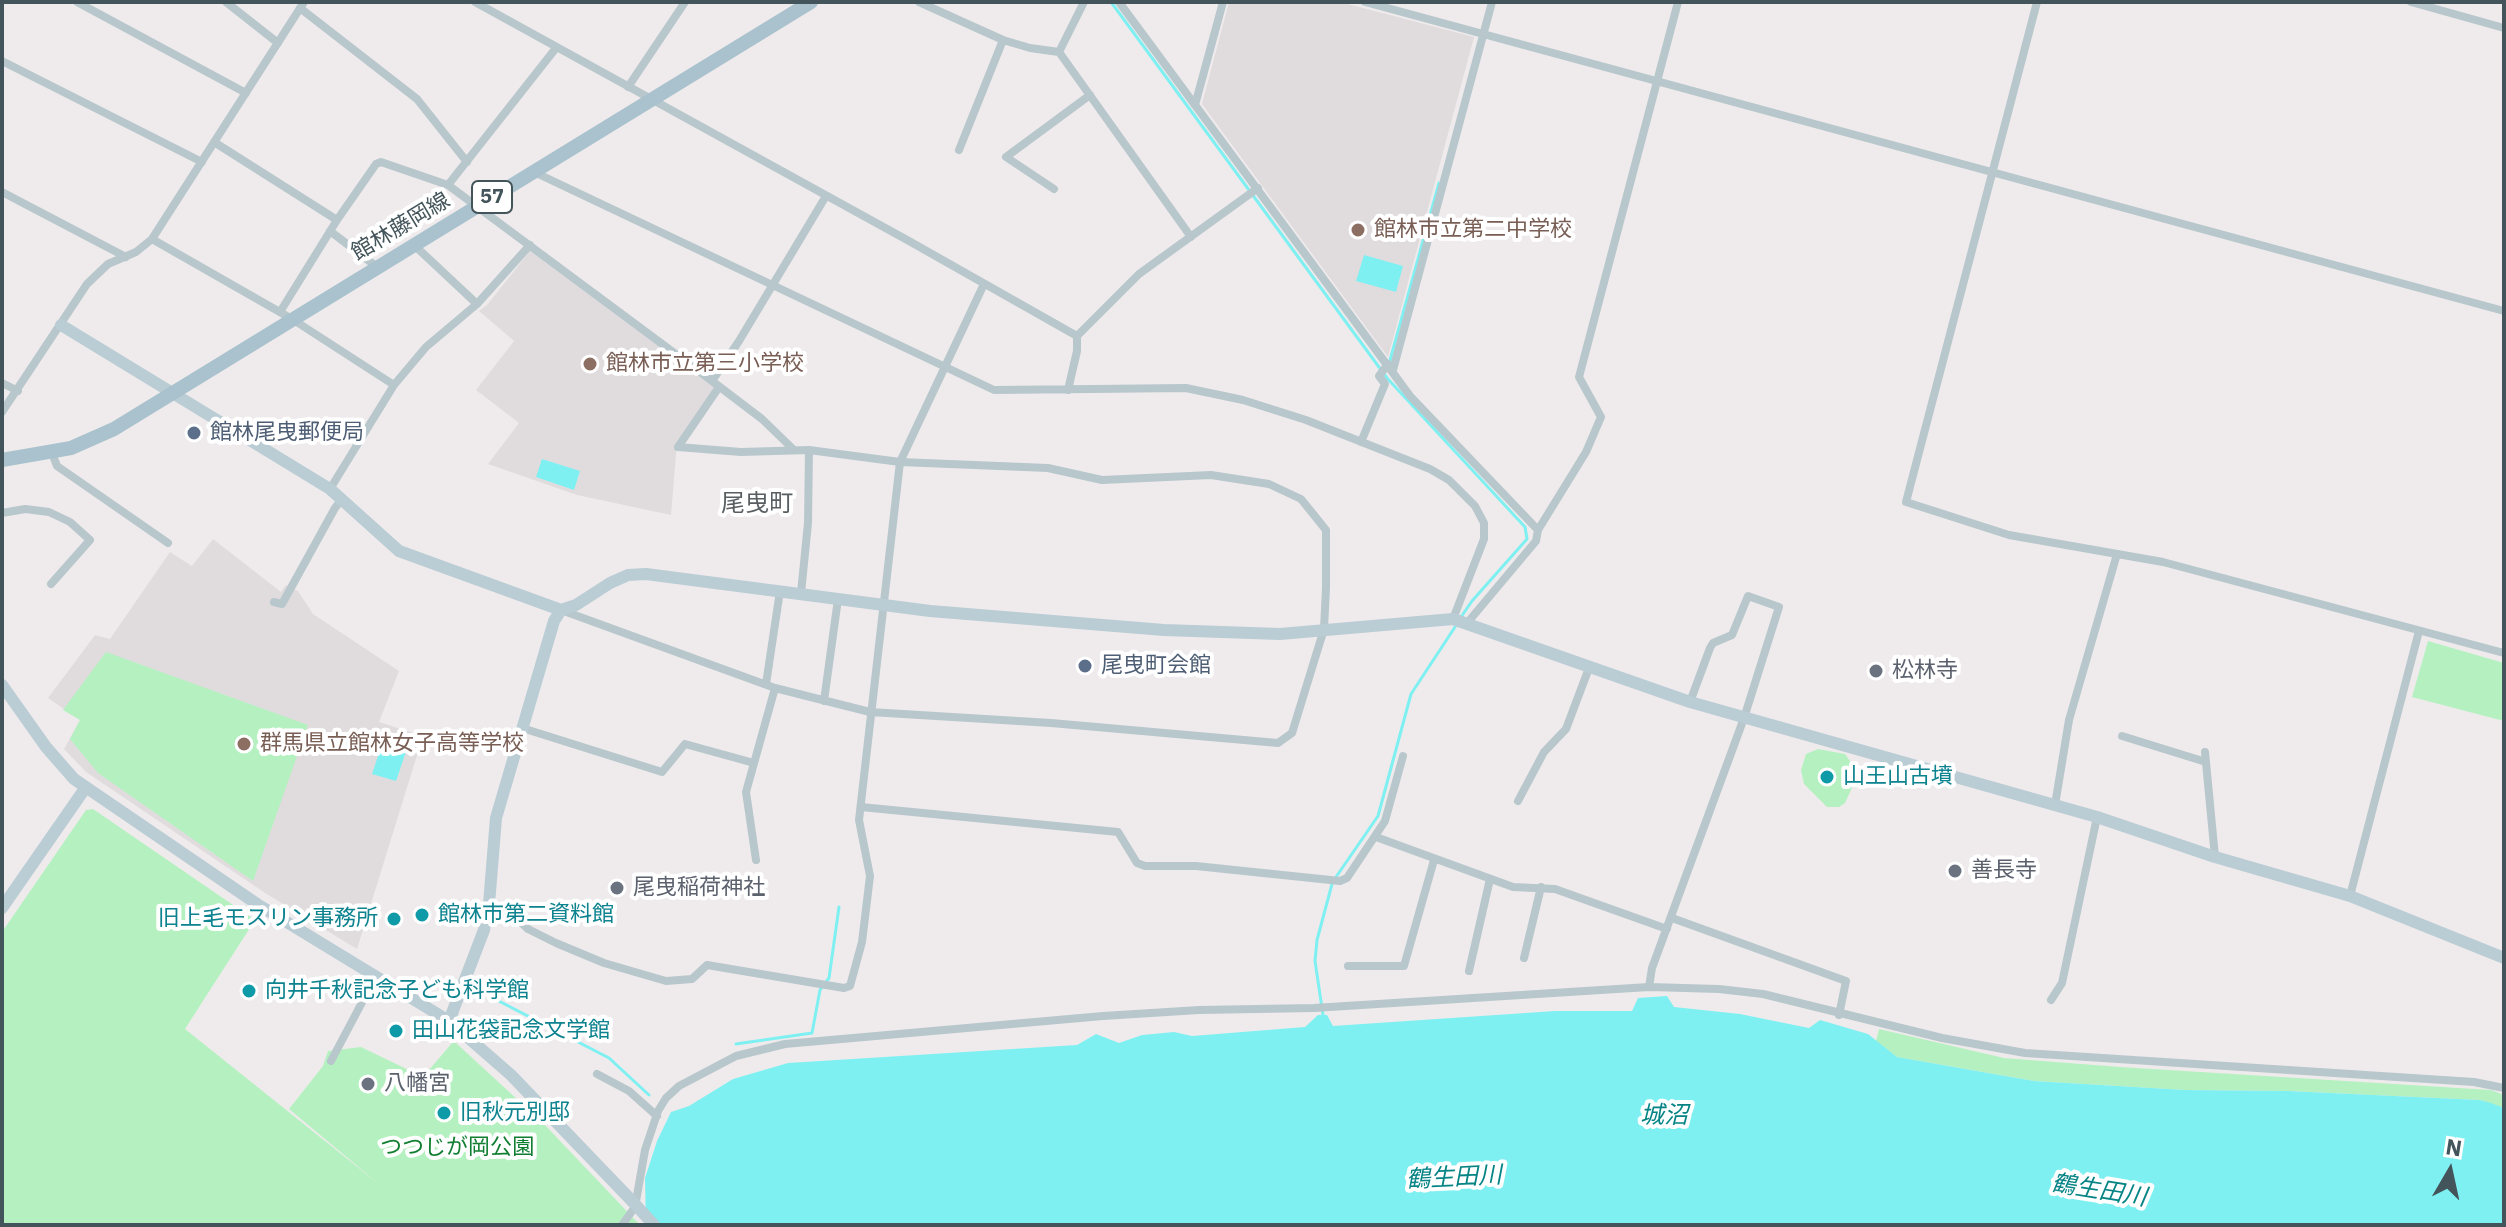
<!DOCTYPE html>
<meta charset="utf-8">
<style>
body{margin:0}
#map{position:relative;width:2506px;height:1227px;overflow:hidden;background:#efebec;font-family:"IBM Plex Sans",sans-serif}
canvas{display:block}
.frame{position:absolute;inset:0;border:4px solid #43545a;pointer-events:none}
.north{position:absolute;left:2410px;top:1131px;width:80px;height:80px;-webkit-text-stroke:6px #fff;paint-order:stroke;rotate:9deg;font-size:22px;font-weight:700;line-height:32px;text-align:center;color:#43545a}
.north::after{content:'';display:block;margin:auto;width:28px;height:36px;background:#43545a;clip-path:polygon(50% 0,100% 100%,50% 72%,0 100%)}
</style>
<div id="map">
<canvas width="2506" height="1227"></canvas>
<div class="frame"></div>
<div class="north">N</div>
</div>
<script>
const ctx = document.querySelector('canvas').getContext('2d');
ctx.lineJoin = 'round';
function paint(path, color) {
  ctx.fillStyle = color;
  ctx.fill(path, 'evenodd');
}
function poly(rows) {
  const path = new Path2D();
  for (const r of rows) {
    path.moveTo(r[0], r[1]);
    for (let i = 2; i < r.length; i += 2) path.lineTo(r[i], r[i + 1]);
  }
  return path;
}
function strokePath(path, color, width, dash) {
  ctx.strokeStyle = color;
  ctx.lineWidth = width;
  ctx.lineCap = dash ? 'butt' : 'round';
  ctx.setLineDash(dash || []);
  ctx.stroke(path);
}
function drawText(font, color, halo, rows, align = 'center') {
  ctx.font = font + ' "IBM Plex Sans","Noto Sans JP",sans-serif';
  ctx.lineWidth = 8;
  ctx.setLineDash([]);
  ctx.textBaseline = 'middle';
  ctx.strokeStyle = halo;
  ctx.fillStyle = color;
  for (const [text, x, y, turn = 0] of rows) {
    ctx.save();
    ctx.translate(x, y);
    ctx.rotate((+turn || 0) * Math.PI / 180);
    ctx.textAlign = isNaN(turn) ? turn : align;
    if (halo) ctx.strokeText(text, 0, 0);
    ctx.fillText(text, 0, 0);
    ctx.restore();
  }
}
const education = poly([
 [1229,2,1340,2,1474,37,1388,357,1202,104],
 [530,251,715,388,677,442,671,515,577,495,488,464,519,423,476,390,514,341,479,311,487,305],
 [213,539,281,592,286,585,298,591,313,614,399,671,379,722,423,736,357,949,265,893,86,772,64,749,80,720,48,698,95,635,110,639,170,552,192,566]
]);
const green = poly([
 [2428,641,2504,663,2504,721,2412,697],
 [106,652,308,725,253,881,98,773,70,739,80,720,63,710],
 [1818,749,1845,754,1855,768,1851,790,1845,803,1839,807,1827,807,1804,784,1801,770,1806,754],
 [93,809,255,920,185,1029,380,1185,289,1109,323,1066,328,1051,361,1047,423,1077,452,1043,456,1043,543,1123,640,1225,2,1225,2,932,86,810],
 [1879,1029,2004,1058,2120,1067,2491,1090,2504,1095,2504,1108,2480,1100,2288,1091,2185,1090,2034,1081,1897,1057,1876,1041]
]);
const water = poly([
 [1364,255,1403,266,1396,292,1356,281],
 [542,459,580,471,574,490,536,477],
 [385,735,409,743,396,781,372,774],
 [1667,996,1674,1007,1740,1014,1809,1028,1820,1020,1868,1034,1897,1057,2034,1081,2185,1090,2288,1091,2480,1100,2491,1103,2504,1108,2504,1225,646,1225,645,1178,657,1141,671,1112,689,1106,733,1079,788,1063,1077,1045,1096,1034,1119,1043,1142,1035,1174,1032,1192,1036,1305,1027,1318,1015,1327,1015,1333,1026,1555,1011,1632,1011,1638,998]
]);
const stream = poly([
 [1111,2,1387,378,1525,527,1527,539,1472,601,1461,617],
 [1389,364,1439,183],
 [1336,877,1378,816,1411,694,1457,624],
 [493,998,609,1058,649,1095],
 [1323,1015,1315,961,1317,940,1332,884],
 [736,1044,812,1033,820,990,829,978,839,907]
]);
const street = poly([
 [77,2,246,93],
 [226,2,278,43],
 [475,2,909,241,1077,336],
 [919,2,1003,40,1030,48,1059,52,1084,2],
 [1119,2,1410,396,1538,530,1536,541,1468,622],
 [1365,2,2504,311],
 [2037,2,1906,502,2009,535,2163,562,2504,653],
 [2411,2,2504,28],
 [300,8,417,99,467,162],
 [1059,52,1191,237],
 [2,61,202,162],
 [628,87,685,2],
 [1195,105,1223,2],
 [214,142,337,220],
 [959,150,1003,40],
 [534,172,994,390,1186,388,1243,400,1306,420,1430,469,1449,480,1475,506,1484,523,1484,539,1453,619],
 [448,185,556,48],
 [1054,189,1006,157,1090,95],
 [2,192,126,257],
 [330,231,377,267],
 [152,239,292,319,394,385],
 [414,245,477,304,530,245],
 [280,312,337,220,376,164,381,162,448,185,712,381],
 [1393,370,1492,2],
 [2,383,18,391],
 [1068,390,1077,351,1077,336,1139,274,1258,188],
 [2,412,87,284,108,264,136,252,152,239,304,2],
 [1361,442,1385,384,1379,376,1388,364],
 [794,450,762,419,712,381,739,341,826,196],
 [52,453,57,466,168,543],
 [330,489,394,385,426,347,477,304],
 [2,513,25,509,49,512,70,522,90,540,51,584],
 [1538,530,1586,452,1601,417,1579,377,1678,2],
 [801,593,808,523,809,450],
 [274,602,282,604,335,508,343,498],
 [561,610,775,688,870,712,1051,723,1278,743,1292,733,1324,629,1326,588,1326,530,1301,499,1269,484,1211,475,1102,480,1048,468,900,462,809,450,741,452,678,447,719,387],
 [766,684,780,591],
 [824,701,838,599],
 [522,728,662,772,685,744,754,763],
 [2122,736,2206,762],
 [2205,752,2215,857],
 [1518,801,1544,752,1566,729,1589,668],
 [2055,805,2069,720,2117,554],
 [861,807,1118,832,1137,863,1145,866,1196,866,1340,881,1347,878,1385,821,1403,756],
 [1376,837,1513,887,1555,889,1667,929],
 [756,860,746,792,775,688],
 [2350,896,2419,631],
 [489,904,505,907,528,929,556,943,604,963,666,981,692,979,707,965,844,988,850,986,862,942,870,876,859,820,900,462,984,284],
 [1672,918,1846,981,1839,1015],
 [1524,958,1541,887],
 [1348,966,1404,966,1434,860],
 [1469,971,1490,879],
 [1649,987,1652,968,1744,718,1779,607,1748,596,1732,635,1713,643,1710,648,1690,702],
 [2051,1000,2062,983,2097,817],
 [331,1061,376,976],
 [597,1074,629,1091,657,1116],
 [622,1225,635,1207,645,1150,658,1111,666,1098,679,1086,736,1056,785,1044,1103,1016,1199,1010,1314,1008,1649,987,1719,989,1763,994,1942,1038,2025,1053,2474,1082,2504,1088]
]);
const secondary = poly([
 [61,325,330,489,399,551,561,610],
 [2,685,46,747,74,779,257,904,449,1021,511,1075,633,1202],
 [2,908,86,787],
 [449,1021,484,930,489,904,496,818,554,621,561,610,576,605,610,583,628,575,646,574,930,611,1164,630,1280,634,1453,619,1690,702,2097,817,2215,857,2350,896,2504,958]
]);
const primary = poly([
 [2,460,71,448,114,429,811,2]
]);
const secondaryBridge = poly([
 [633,1202,654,1225]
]);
const markers = [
 [1358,230,8,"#8d6e63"],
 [590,364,8,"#8d6e63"],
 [194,433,8,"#5c6f8a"],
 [1085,666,8,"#5c6f8a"],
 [1876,671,8,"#6b7280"],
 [244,744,8,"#8d6e63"],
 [1827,777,8,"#0f9aa8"],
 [1955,871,8,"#6b7280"],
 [617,888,8,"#6b7280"],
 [422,915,8,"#0f9aa8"],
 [394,919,8,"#0f9aa8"],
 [249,991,8,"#0f9aa8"],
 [396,1031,8,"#0f9aa8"],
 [368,1084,8,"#6b7280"],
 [444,1113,8,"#0f9aa8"]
];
const shields = [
 [492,197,40]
];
const shieldNames = [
 ["57",492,197]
];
const streetNames = [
 ["館林藤岡線",401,227,-31]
];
const educationNames = [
 ["館林市立第二中学校",1374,230],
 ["館林市立第三小学校",606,364],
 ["群馬県立館林女子高等学校",260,744]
];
const serviceNames = [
 ["館林尾曳郵便局",210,433],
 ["尾曳町会館",1101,666]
];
const worshipNames = [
 ["松林寺",1892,671],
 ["善長寺",1971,871],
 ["尾曳稲荷神社",633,888],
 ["八幡宮",384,1084]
];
const cultureNames = [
 ["山王山古墳",1843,777],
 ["館林市第二資料館",438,915],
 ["旧上毛モスリン事務所",378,919,"right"],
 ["向井千秋記念子ども科学館",265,991],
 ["田山花袋記念文学館",412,1031],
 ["旧秋元別邸",460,1113]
];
const parkNames = [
 ["つつじが岡公園",457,1148]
];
const neighbourhoodNames = [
 ["尾曳町",757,504]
];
const waterNames = [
 ["城沼",1664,1116],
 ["鶴生田川",1454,1178,-3],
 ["鶴生田川",2099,1191,9]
];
paint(education, '#e0dcde');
paint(green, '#b5f1c0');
paint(water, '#7ff0f1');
strokePath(stream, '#7ff0f1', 3);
strokePath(street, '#b8c7cc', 8);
strokePath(secondary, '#baccd4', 12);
strokePath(primary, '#a9c2cd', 14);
strokePath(secondaryBridge, '#baccd4', 12);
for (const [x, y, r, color] of markers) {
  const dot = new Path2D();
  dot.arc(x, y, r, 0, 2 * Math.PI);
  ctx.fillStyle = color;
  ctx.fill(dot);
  strokePath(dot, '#fff', 3);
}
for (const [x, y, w] of shields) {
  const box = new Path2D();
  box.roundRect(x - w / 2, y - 16, w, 32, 6);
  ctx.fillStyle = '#fff';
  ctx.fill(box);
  strokePath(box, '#43545a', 2);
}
drawText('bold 20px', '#43545a', null, shieldNames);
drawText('22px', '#43545a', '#fff', streetNames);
drawText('22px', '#785e54', '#fff', educationNames, 'left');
drawText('22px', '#4e5e75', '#fff', serviceNames, 'left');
drawText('22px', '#5b616d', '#fff', worshipNames, 'left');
drawText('22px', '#0d838f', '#fff', cultureNames, 'left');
drawText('22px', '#117e31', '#fff', parkNames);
drawText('24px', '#585e61', '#fff', neighbourhoodNames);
drawText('italic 24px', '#068485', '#fff', waterNames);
</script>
